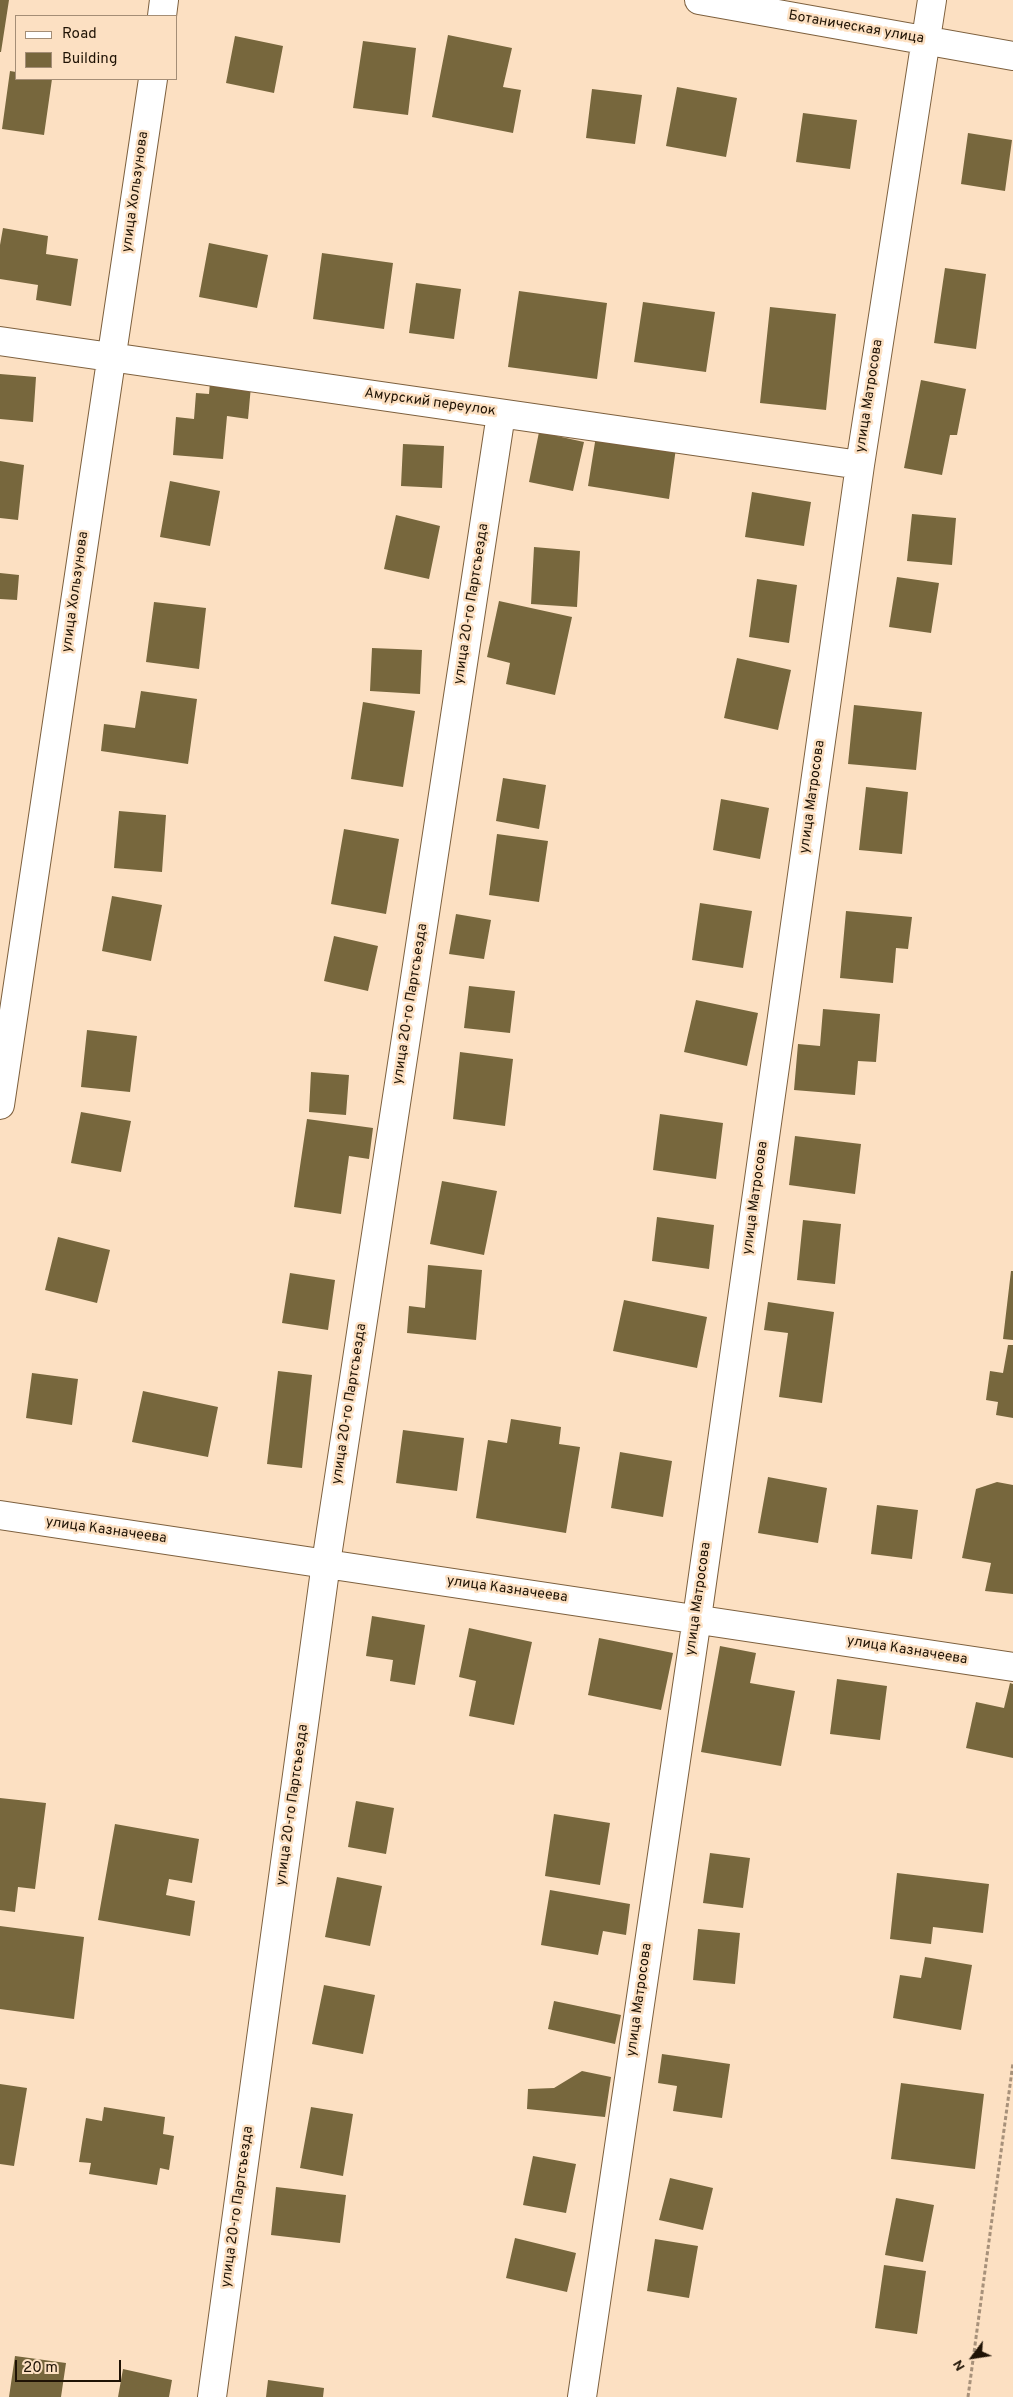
<!DOCTYPE html>
<meta charset="utf-8">
<style>
body{margin:0}
#map{position:relative;width:1013px;height:2397px;overflow:hidden;background:#fce0c2;font-family:Overpass,sans-serif}
canvas{display:block}
.legend{position:absolute;left:15px;top:15px;width:162px;height:65px;box-sizing:border-box;background:#fce0c2;border:1px solid #a48e76;margin:0;padding:6px 9px;list-style:none;font-size:15px;color:#1f1305}
.legend li{display:flex;align-items:center;gap:10px;height:25px}
.legend b{width:25px;border:1px solid #a48e76}
.north{position:absolute;left:948px;top:2332px;width:50px;height:50px;-webkit-text-stroke:4px #fce0c2;paint-order:stroke;rotate:239deg;font-size:14px;font-weight:700;line-height:20px;text-align:center;color:#1f1305}
.north::after{content:'';display:block;margin:auto;width:18px;height:22px;background:#1f1305;clip-path:polygon(50% 0,100% 100%,50% 72%,0 100%)}
.scale{position:absolute;left:15px;top:2360px;width:106px;height:22px;box-sizing:border-box;border:2px solid #1f1305;border-top:0;padding-left:6px;font-size:15px;line-height:18px;white-space:nowrap;color:#1f1305;-webkit-text-stroke:4px #fce0c2;paint-order:stroke}
</style>
<div id="map">
<canvas width="1013" height="2397"></canvas>
<ul class="legend">
<li><b style="height:6px;background:#fff"></b>Road</li>
<li><b style="height:14px;background:#77673d"></b>Building</li>
</ul>
<div class="north">N</div>
<div class="scale">20 m</div>
</div>
<script>
const ctx = document.querySelector('canvas').getContext('2d');
ctx.lineJoin = 'round';
function paint(path, color) {
  ctx.fillStyle = color;
  ctx.fill(path, 'evenodd');
}
function poly(rows) {
  const path = new Path2D();
  for (const r of rows) {
    path.moveTo(r[0], r[1]);
    for (let i = 2; i < r.length; i += 2) path.lineTo(r[i], r[i + 1]);
  }
  return path;
}
function strokePath(path, color, width, dash) {
  ctx.strokeStyle = color;
  ctx.lineWidth = width;
  ctx.lineCap = dash ? 'butt' : 'round';
  ctx.setLineDash(dash || []);
  ctx.stroke(path);
}
function drawText(font, color, halo, rows, align = 'center') {
  ctx.font = font + ' Overpass,sans-serif';
  ctx.lineWidth = 5;
  ctx.setLineDash([]);
  ctx.textBaseline = 'middle';
  ctx.strokeStyle = halo;
  ctx.fillStyle = color;
  for (const [text, x, y, turn = 0] of rows) {
    ctx.save();
    ctx.translate(x, y);
    ctx.rotate((+turn || 0) * Math.PI / 180);
    ctx.textAlign = isNaN(turn) ? turn : align;
    if (halo) ctx.strokeText(text, 0, 0);
    ctx.fillText(text, 0, 0);
    ctx.restore();
  }
}
const building = poly([
 [0,0,9,0,1,52,0,52],
 [448,35,512,48,503,87,521,90,513,133,432,117],
 [235,36,283,46,274,93,226,83],
 [363,41,416,48,408,115,353,108],
 [10,71,16,72,16,79,52,79,44,135,2,129],
 [677,87,737,98,726,157,666,146],
 [592,89,642,95,635,144,586,138],
 [803,113,857,120,850,169,796,162],
 [968,133,1012,140,1005,191,961,184],
 [3,228,48,236,46,254,78,259,71,306,36,300,38,285,0,279,0,245],
 [209,243,268,255,257,308,199,297],
 [322,253,393,263,384,329,313,319],
 [945,268,986,274,976,349,934,343],
 [416,283,461,289,454,339,409,333],
 [519,291,607,303,597,379,508,367],
 [643,302,715,312,706,372,634,362],
 [770,307,836,314,826,410,760,403],
 [0,374,36,377,33,422,0,419],
 [921,380,966,389,957,435,950,435,942,475,904,468],
 [210,382,251,386,248,419,227,416,223,459,173,455,176,417,194,419,196,393,209,394],
 [539,432,584,442,573,491,529,482],
 [596,436,676,448,669,499,588,486],
 [403,444,444,446,442,488,401,486],
 [0,461,24,465,18,520,0,518],
 [170,481,220,491,210,546,160,537],
 [752,492,811,502,804,546,745,537],
 [912,514,956,518,952,565,907,561],
 [396,515,440,526,429,579,384,569],
 [534,547,580,551,577,607,531,604],
 [0,573,19,575,17,600,0,599],
 [897,577,939,583,931,633,889,627],
 [757,579,797,585,789,643,749,637],
 [499,601,572,617,555,695,506,684,510,663,487,657],
 [154,602,206,608,199,669,146,662],
 [372,648,422,650,420,694,370,691],
 [737,658,791,670,778,730,724,718],
 [141,691,197,699,188,764,101,751,104,724,135,728],
 [363,702,415,711,403,787,351,779],
 [854,705,922,712,916,770,848,764],
 [503,778,546,785,539,829,496,821],
 [866,787,908,792,902,854,859,850],
 [721,799,769,808,760,859,713,850],
 [119,811,166,815,162,872,114,868],
 [344,829,399,839,386,914,331,904],
 [497,834,548,841,539,902,489,895],
 [112,896,162,905,151,961,102,951],
 [700,903,752,911,743,968,692,960],
 [846,911,912,917,908,949,896,948,893,983,840,978],
 [456,914,491,920,484,959,449,954],
 [334,936,378,946,368,991,324,981],
 [469,986,515,991,510,1033,464,1028],
 [696,1000,758,1013,747,1066,684,1052],
 [823,1009,880,1014,876,1062,858,1061,855,1095,794,1090,798,1044,820,1046],
 [87,1030,137,1036,130,1092,81,1087],
 [460,1052,513,1059,505,1126,453,1119],
 [311,1072,349,1075,346,1115,309,1112],
 [81,1112,131,1121,121,1172,71,1163],
 [660,1114,723,1123,716,1179,653,1170],
 [307,1119,373,1128,369,1159,349,1156,341,1214,294,1207],
 [795,1136,861,1144,855,1194,789,1185],
 [442,1181,497,1191,484,1255,430,1244],
 [657,1217,714,1225,709,1269,652,1261],
 [803,1220,841,1224,835,1284,797,1280],
 [58,1237,110,1250,97,1303,45,1290],
 [428,1265,482,1270,476,1340,407,1333,409,1306,425,1308],
 [1011,1271,1013,1271,1013,1340,1003,1339],
 [290,1273,335,1280,328,1330,282,1323],
 [624,1300,707,1317,697,1368,613,1351],
 [768,1302,834,1312,822,1403,779,1397,788,1333,764,1330],
 [1008,1345,1013,1345,1013,1418,996,1415,998,1402,986,1400,990,1371,1003,1373],
 [278,1371,312,1375,302,1468,267,1464],
 [32,1373,78,1379,72,1425,26,1418],
 [143,1391,218,1407,208,1457,132,1442],
 [511,1419,561,1427,559,1444,580,1447,566,1533,476,1518,488,1440,507,1443],
 [403,1430,464,1438,457,1491,396,1483],
 [620,1452,672,1461,663,1517,611,1508],
 [768,1477,827,1488,818,1543,758,1533],
 [997,1482,1013,1485,1013,1594,985,1591,991,1563,962,1558,976,1489],
 [877,1505,918,1510,912,1559,871,1554],
 [372,1616,425,1625,415,1685,390,1681,393,1660,366,1656],
 [469,1628,532,1642,514,1725,469,1716,476,1681,459,1677],
 [599,1638,673,1653,661,1710,588,1695],
 [720,1646,756,1653,750,1683,795,1691,781,1766,701,1752],
 [837,1679,887,1686,880,1740,830,1734],
 [1010,1683,1013,1684,1013,1758,966,1748,976,1702,1004,1708],
 [0,1798,46,1803,35,1889,18,1887,15,1912,0,1910],
 [356,1801,394,1808,386,1854,348,1847],
 [554,1814,610,1823,600,1885,545,1876],
 [115,1824,199,1839,192,1883,169,1879,166,1895,195,1901,190,1936,98,1920],
 [710,1853,750,1858,743,1908,703,1903],
 [897,1873,989,1884,983,1933,933,1927,931,1944,890,1939],
 [337,1877,382,1886,370,1946,325,1937],
 [550,1890,630,1904,626,1935,603,1931,598,1955,541,1945],
 [0,1926,84,1937,74,2019,0,2009],
 [698,1929,740,1933,735,1984,693,1980],
 [925,1957,972,1965,961,2030,893,2018,900,1975,921,1978],
 [324,1985,375,1995,363,2054,312,2044],
 [554,2001,621,2015,615,2044,548,2029],
 [662,2054,730,2064,722,2118,673,2111,677,2086,658,2083],
 [582,2071,611,2077,605,2117,527,2109,528,2089,554,2088],
 [901,2083,984,2094,975,2169,891,2159],
 [0,2084,27,2088,14,2166,0,2164],
 [104,2107,165,2117,163,2134,174,2136,169,2170,160,2168,157,2185,89,2174,91,2163,79,2162,86,2118,102,2121],
 [311,2107,353,2114,343,2176,300,2168],
 [533,2156,576,2164,566,2213,523,2205],
 [670,2178,713,2188,703,2230,659,2220],
 [276,2187,346,2195,340,2243,271,2235],
 [896,2198,934,2205,923,2262,885,2255],
 [515,2238,576,2253,567,2292,506,2278],
 [655,2239,698,2246,689,2298,647,2291],
 [884,2265,926,2271,917,2334,875,2328],
 [15,2356,66,2363,61,2397,9,2397],
 [123,2369,172,2380,169,2397,118,2397],
 [268,2380,324,2388,323,2397,266,2397]
]);
const path = poly([
 [968,2397,1013,2063]
]);
const minor = poly([
 [699,0,1013,56],
 [162,16,164,0],
 [0,341,860,465],
 [0,1105,153,79],
 [0,1515,1013,1667],
 [212,2397,326,1563,501,414],
 [582,2397,697,1618,860,465,932,0]
]);
const streetNames = [
 ["Ботаническая улица",856,28,10],
 ["улица Хользунова",136,192,-82],
 ["улица Матросова",870,396,-81],
 ["Амурский переулок",430,403,8],
 ["улица Хользунова",76,592,-82],
 ["улица 20-го Партсъезда",472,604,-81],
 ["улица Матросова",813,797,-82],
 ["улица 20-го Партсъезда",411,1004,-81],
 ["улица Матросова",756,1198,-82],
 ["улица 20-го Партсъезда",350,1404,-81],
 ["улица Казначеева",106,1531,8],
 ["улица Казначеева",507,1590,8],
 ["улица Матросова",699,1599,-82],
 ["улица Казначеева",907,1651,9],
 ["улица 20-го Партсъезда",293,1805,-82],
 ["улица Матросова",640,2000,-82],
 ["улица 20-го Партсъезда",238,2207,-82]
];
paint(building, '#77673d');
strokePath(minor, '#7d603e', 30);
strokePath(path, '#a7917a', 3, [4, 2.5]);
strokePath(minor, '#fff', 28);
drawText('14px', '#1f1305', '#fce0c2', streetNames);
</script>
